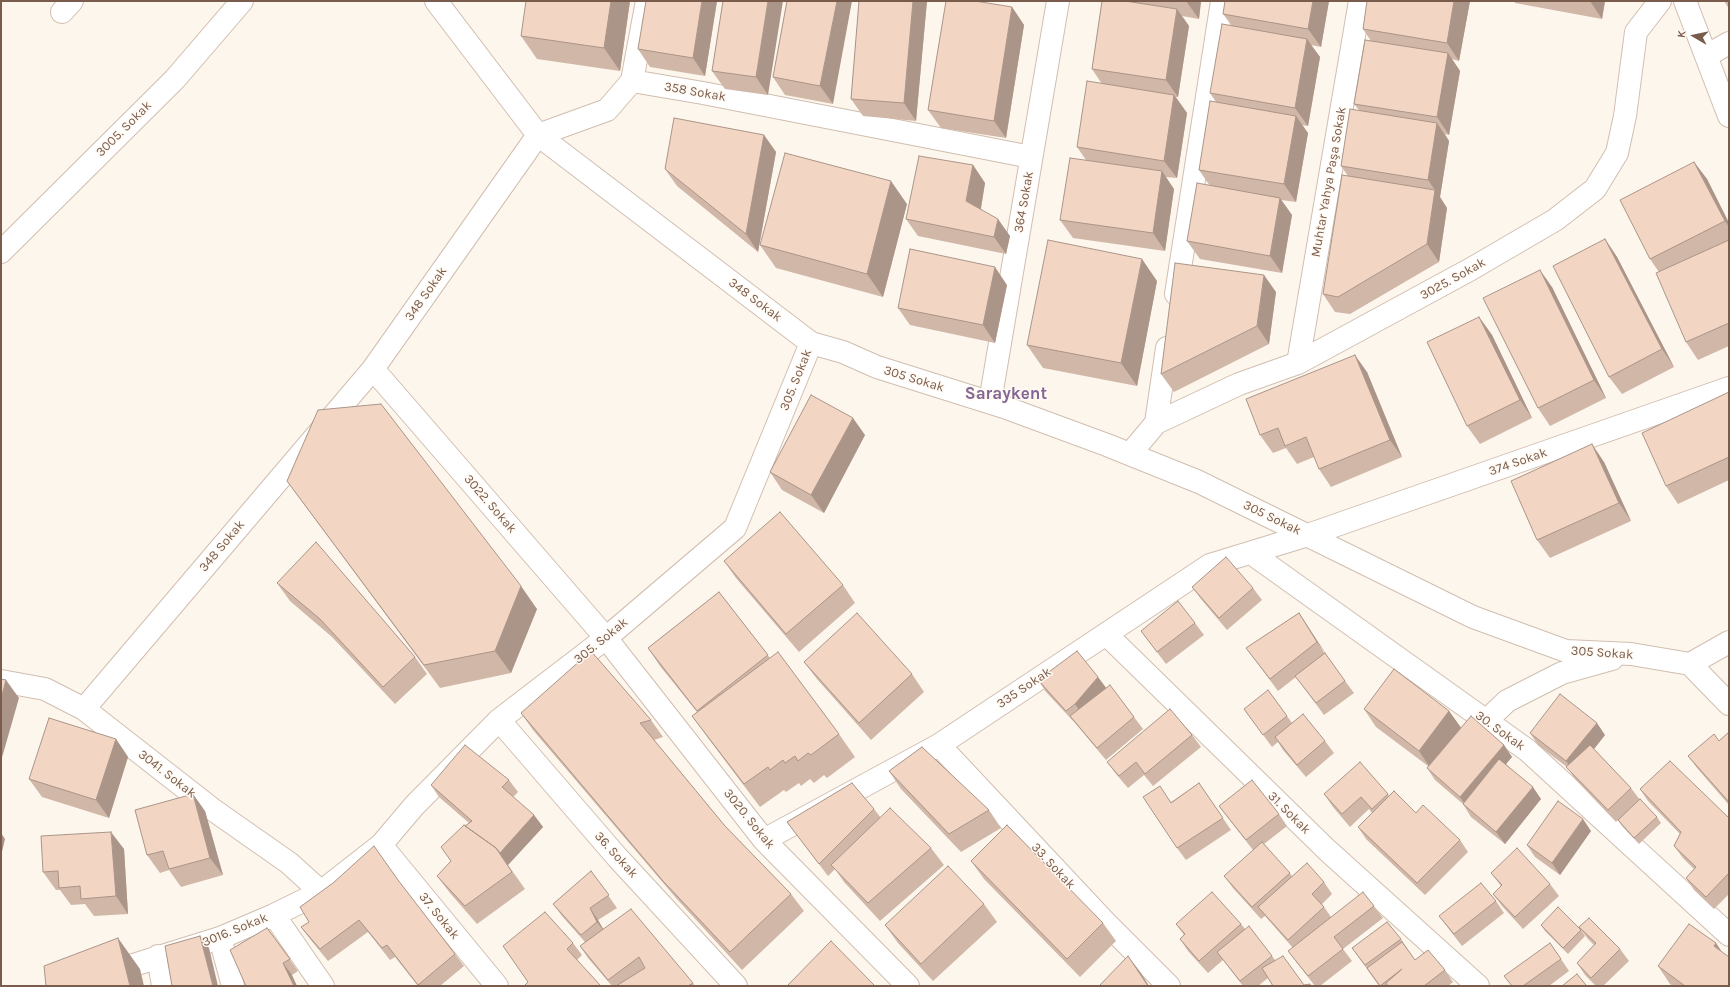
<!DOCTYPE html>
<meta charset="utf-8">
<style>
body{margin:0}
#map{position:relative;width:1730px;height:987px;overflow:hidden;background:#fdf6ec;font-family:Karla,sans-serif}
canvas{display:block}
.frame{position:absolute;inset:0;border:2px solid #7a5c4d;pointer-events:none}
.north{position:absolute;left:1674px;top:16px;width:40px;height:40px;-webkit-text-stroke:3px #fffaf3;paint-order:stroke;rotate:279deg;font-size:11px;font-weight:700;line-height:16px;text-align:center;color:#7a5c4d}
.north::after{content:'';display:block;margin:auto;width:14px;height:18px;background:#7a5c4d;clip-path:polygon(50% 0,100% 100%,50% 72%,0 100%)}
</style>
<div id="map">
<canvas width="1730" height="987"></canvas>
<div class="frame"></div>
<div class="north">K</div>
</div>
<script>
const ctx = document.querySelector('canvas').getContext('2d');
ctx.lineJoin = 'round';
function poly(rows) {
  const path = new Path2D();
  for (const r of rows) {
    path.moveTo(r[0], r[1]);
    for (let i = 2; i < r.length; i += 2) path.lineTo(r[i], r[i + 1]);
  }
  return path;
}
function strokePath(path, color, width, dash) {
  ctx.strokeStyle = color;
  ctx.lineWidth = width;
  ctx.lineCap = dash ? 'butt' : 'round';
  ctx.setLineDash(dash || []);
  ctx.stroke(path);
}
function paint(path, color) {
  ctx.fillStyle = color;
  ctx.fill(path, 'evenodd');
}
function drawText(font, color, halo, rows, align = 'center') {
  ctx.font = font + ' Karla,sans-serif';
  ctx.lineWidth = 3;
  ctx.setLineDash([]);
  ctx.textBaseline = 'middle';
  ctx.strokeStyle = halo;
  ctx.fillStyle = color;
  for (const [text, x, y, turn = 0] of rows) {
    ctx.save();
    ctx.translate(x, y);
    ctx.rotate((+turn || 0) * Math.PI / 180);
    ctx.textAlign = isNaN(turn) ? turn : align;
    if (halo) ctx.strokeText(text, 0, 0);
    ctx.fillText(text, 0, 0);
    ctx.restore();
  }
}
const minor = poly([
 [436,1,538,135,607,110,632,81,703,93,1031,157],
 [1685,1,1729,116],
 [62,12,72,1],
 [1706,56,1729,43],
 [632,81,647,1],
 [1,252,175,79,242,1],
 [1176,294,1222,1],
 [1298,363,1360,1],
 [373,369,606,638,764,840,908,986],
 [990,402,1058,1],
 [1156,423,1167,348],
 [1130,454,1156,423,1239,384,1298,363,1471,269,1555,220,1595,189,1617,153,1625,116,1636,32,1660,1],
 [1251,553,1527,750,1729,935],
 [1106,634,1327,850,1478,986],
 [1690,664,1729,704],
 [1,681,45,689,84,709,212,809,289,863,321,892],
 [84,709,373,369,538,135,811,343,843,352,877,367,1004,407,1107,445,1199,482,1473,617,1566,651,1631,654,1690,664,1729,642],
 [499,720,617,857,736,986],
 [1486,721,1507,701,1562,673,1612,659],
 [939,745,1105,922,1169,986],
 [764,840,939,745,1210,565,1308,535,1729,388],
 [381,845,497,986],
 [274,915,323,986],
 [220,938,233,986],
 [158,956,163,986],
 [78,986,95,977,220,938,274,915,321,892,381,845,414,806,499,720,606,638,735,528,811,343]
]);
const wall = poly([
 [630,1,620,71,537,59,521,36],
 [717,1,705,76,650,67,638,49],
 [723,1,768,95,725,89,712,71],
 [787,1,833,104,785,95,773,77],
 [859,1,927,1,916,121,863,116,851,99],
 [1102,1,1201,1,1199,19,1182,16,1189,26,1178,97,1176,97,1187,113,1177,178,1165,177,1174,189,1165,251,1073,238,1060,220,1086,160,1077,147,1102,84,1092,69],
 [1329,1,1321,47,1311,45,1320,57,1308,126,1302,125,1308,133,1296,202,1281,200,1292,215,1282,273,1200,259,1187,241,1210,186,1199,170,1216,102,1210,93,1232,26,1223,14],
 [1470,1,1459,61,1452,59,1460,71,1449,135,1445,134,1449,141,1440,197,1447,208,1439,262,1350,314,1335,312,1323,294,1348,176,1341,166,1359,110,1354,104,1371,41,1363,29],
 [1514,1,1605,1,1602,19,1515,3],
 [1724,1,1729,1,1729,9],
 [1012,7,1024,25,1006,138,941,128,928,110],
 [764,135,776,152,758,252,677,186,665,169],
 [1694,162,1707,179,1729,223,1729,346,1698,360,1686,342,1659,272,1650,259],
 [973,165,985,183,981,209,1010,236,1006,254,918,236,906,219],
 [907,204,883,297,776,268,760,245],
 [1605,239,1617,257,1674,367,1622,394,1609,377],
 [1157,281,1137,386,1043,368,1027,345],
 [1007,285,995,343,910,325,898,308],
 [1552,287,1606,398,1550,426,1538,408],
 [1276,292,1269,344,1174,392,1161,374],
 [1479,317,1492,335,1532,418,1480,444,1467,426],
 [1367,372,1402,457,1331,487,1319,469,1314,457,1297,464,1286,448,1273,453,1260,435],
 [1729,392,1729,480,1678,504,1666,486],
 [865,435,824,513,782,490,770,472],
 [1604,462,1631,521,1550,558,1537,540],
 [287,481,537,609,511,673,440,688,303,503],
 [724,561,843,585,855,603,799,652,736,578],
 [277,583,415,657,427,674,395,704,332,637,290,601],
 [1192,587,1253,588,1262,600,1227,630,1201,599],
 [719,592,770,658,839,734,855,757,827,778,824,775,814,783,810,779,801,786,799,783,786,792,784,790,760,807,708,738,692,716,697,712,660,666,648,648],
 [1299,613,1307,625,1325,654,1354,693,1324,715,1296,677,1278,691,1255,660,1246,648],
 [1195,623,1204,635,1166,664,1141,631],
 [804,662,912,674,924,692,871,740,817,679],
 [1038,680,1106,688,1134,717,1143,729,1106,760,1075,723,1046,692],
 [1244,709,1287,716,1292,723,1325,741,1334,753,1306,777,1283,750,1278,742,1272,747],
 [1364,709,1449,711,1461,728,1504,745,1512,757,1506,764,1541,799,1505,844,1471,817,1463,804,1435,780,1427,768,1428,766,1376,727],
 [521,713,651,720,663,737,654,740,725,826,791,894,804,911,742,970,676,898,533,730],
 [1729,732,1729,805,1697,768,1688,756,1719,741],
 [1530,733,1605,735,1594,749,1631,788,1640,800,1657,817,1661,823,1639,844,1622,826,1618,820,1616,822,1575,779,1567,767,1538,745],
 [1192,735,1201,747,1153,786,1144,775,1128,788,1116,774,1107,762],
 [116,739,128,757,109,818,42,797,29,779],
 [889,771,989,810,1001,828,961,852,901,789],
 [509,780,518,792,513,797,534,815,543,827,508,865,525,889,477,924,450,893,437,876,451,861,465,826,469,823,439,797,431,785],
 [1199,783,1231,830,1186,860,1177,848,1171,802],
 [1640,789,1729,818,1729,894,1714,909,1694,890,1686,878,1694,869,1683,858,1674,846,1680,834,1648,801],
 [1324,794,1388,794,1389,796,1460,840,1468,852,1425,895,1366,839,1358,827,1372,813,1369,809,1350,827,1333,807],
 [1219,806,1279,814,1287,826,1264,844,1292,876,1324,882,1332,894,1322,904,1331,917,1374,906,1383,918,1343,949,1352,961,1320,986,1315,986,1297,963,1288,951,1293,948,1265,916,1261,919,1233,888,1224,876,1253,850,1228,818],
 [874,809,881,818,931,848,944,865,880,921,844,882,835,869,828,876,787,822],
 [205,811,223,875,181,887,169,870,160,873,147,855],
 [1591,831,1560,875,1535,857,1527,845],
 [124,849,128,914,94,916,85,904,71,905,60,890,56,890,43,872],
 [971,861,1103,923,1116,941,1080,977,984,879],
 [591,871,617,908,598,920,603,929,693,983,695,986,612,986,588,958,580,946,585,942,562,916,553,904],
 [1491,873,1550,884,1559,896,1523,929,1502,906,1493,894,1501,886],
 [399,882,455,954,464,966,440,986,418,986,395,957,390,960,368,932,328,961,310,939,301,927],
 [1496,901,1504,913,1462,946,1448,928,1439,916],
 [984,904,997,922,933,981,898,943,885,925],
 [1176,924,1241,924,1245,929,1272,956,1275,960,1304,985,1311,986,1273,986,1268,978,1258,986,1243,986,1223,960,1208,973,1188,951,1180,939,1184,935],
 [1541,925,1581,930,1585,936,1568,954,1545,931],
 [1579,927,1620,949,1629,961,1603,986,1596,986,1585,975,1577,963,1594,945,1588,939],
 [267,928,298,971,292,975,246,986],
 [1401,939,1415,960,1445,970,1453,982,1448,986,1379,986,1352,948],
 [573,943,582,955,577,960,524,986],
 [1722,952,1729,986,1673,986,1670,984,1658,966],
 [1561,959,1569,971,1549,986,1512,986]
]);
const shadedWall = poly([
 [611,1,630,1,620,71,604,48],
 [702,1,717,1,705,76,693,58],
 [768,1,783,1,768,95,756,77],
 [837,1,852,1,833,104,820,86],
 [913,1,927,1,916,121,904,103],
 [1186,1,1201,1,1199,19],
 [1313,1,1329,1,1321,47,1308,29],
 [1454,1,1470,1,1459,61,1447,43],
 [1590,1,1605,1,1602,19],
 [1012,7,1024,25,1006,138,994,121],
 [1177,9,1189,26,1178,97,1166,80],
 [1307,39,1320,57,1308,126,1295,108],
 [1448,53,1460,71,1449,135,1437,117],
 [1174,95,1187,113,1177,178,1164,161],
 [1296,116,1308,133,1296,202,1284,184],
 [1437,123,1449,141,1440,197,1447,208,1439,262,1427,244,1435,190,1428,180],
 [764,135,776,152,758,252,746,234],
 [1694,162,1707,179,1729,223,1729,227,1725,221],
 [973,165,985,183,979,219,966,201],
 [1162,171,1174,189,1165,251,1153,233],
 [891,181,907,204,883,297,867,274],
 [1280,198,1292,215,1282,273,1270,256],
 [998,219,1010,236,1006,254,994,237],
 [1605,239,1617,257,1674,367,1662,349],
 [1142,259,1157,281,1137,386,1121,363],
 [995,267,1007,285,995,343,983,325],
 [1540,270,1552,287,1606,398,1594,380],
 [1264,275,1276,292,1269,344,1257,326],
 [1479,317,1492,335,1532,418,1520,400],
 [1355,355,1367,372,1402,457,1390,440],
 [853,418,865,435,824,513,811,495],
 [1592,444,1604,462,1631,521,1619,503],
 [521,586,537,609,511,673,495,651],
 [1299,613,1307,625,1326,654,1317,642],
 [1098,677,1107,689,1084,717,1075,704],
 [6,680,19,698,1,761,1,699],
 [1449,711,1462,729,1431,769,1419,751],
 [1597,723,1605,735,1575,773,1566,761],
 [116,739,128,757,109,818,96,800],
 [1504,745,1512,757,1468,809,1460,797],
 [1533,787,1541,799,1505,844,1496,832],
 [193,794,205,811,223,875,210,858],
 [534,815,543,827,508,865,525,889,496,848],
 [1583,819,1591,831,1560,875,1552,863],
 [111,832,124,849,128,914,116,896],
 [1,833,5,839,1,856],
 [590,908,598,920,606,934,597,922],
 [200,936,209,948,218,986,213,986],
 [118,938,140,969,144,986,130,986],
 [1716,943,1728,961,1714,946],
 [1128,956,1141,973,1149,986,1148,986],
 [283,963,292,975,297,986,294,986]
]);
const building = poly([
 [526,1,611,1,604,48,521,36,526,1],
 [646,1,702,1,693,58,638,49,646,1],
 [723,1,768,1,756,77,712,71,723,1],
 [787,1,837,1,820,86,773,77,787,1],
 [859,1,913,1,904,103,851,99,859,1],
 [946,1,975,1,1012,7,994,121,928,110,946,1],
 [1102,1,1125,1,1177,9,1166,80,1092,69,1102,1],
 [1225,1,1313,1,1308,29,1223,14,1225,1],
 [1367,1,1454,1,1447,43,1363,29,1367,1],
 [1222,24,1307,39,1295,108,1210,93,1222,24],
 [1365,40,1448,53,1437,117,1354,104,1365,40],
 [1087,81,1174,95,1164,161,1077,147,1087,81],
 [1210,101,1296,116,1284,184,1199,170,1210,101],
 [1350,109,1437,123,1428,180,1341,166,1350,109],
 [674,118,764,135,746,234,665,169,674,118],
 [785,153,891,181,867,274,760,245,785,153],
 [919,156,973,165,966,201,998,219,994,237,906,219,919,156],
 [1070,158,1162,171,1153,233,1060,220,1070,158],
 [1694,162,1725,221,1650,259,1620,200,1694,162],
 [1342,175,1435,190,1427,244,1338,297,1323,294,1342,175],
 [1197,183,1280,198,1270,256,1187,241,1197,183],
 [1605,239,1662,349,1609,377,1553,266,1605,239],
 [1048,240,1142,259,1121,363,1027,345,1048,240],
 [1729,240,1729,323,1686,342,1656,273,1729,240],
 [910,249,995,267,983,325,898,308,910,249],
 [1175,263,1264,275,1257,326,1161,374,1175,263],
 [1540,270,1594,380,1538,408,1483,298,1540,270],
 [1479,317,1520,400,1467,426,1427,342,1479,317],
 [1355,355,1390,440,1319,469,1306,437,1285,446,1278,428,1260,435,1246,399,1355,355],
 [1729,392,1729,457,1666,486,1642,433,1729,392],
 [811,395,853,418,811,495,770,472,811,395],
 [381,404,521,586,495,651,424,665,287,481,318,410,381,404],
 [1592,444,1619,503,1537,540,1511,481,1592,444],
 [780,512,843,585,786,634,724,561,780,512],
 [316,542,415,657,383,687,320,619,277,583,316,542],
 [1226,557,1253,588,1219,618,1192,587,1226,557],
 [719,592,768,655,697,711,648,648,719,592],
 [1178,601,1195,623,1157,652,1141,631,1178,601],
 [857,613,912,674,859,723,804,662,857,613],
 [1299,613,1317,642,1270,679,1246,648,1299,613],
 [591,651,651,720,640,723,725,826,791,894,730,952,663,881,521,713,591,651],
 [1077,651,1098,677,1075,704,1066,711,1038,680,1077,651],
 [778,652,839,734,811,755,808,753,798,761,795,756,785,763,783,760,770,770,768,767,744,784,692,716,778,652],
 [1325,653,1345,681,1316,703,1295,676,1325,653],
 [1394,669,1449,711,1419,751,1364,709,1394,669],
 [1,679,6,680,1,699,1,679],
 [1110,685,1134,717,1097,748,1070,716,1110,685],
 [1268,690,1287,716,1263,735,1244,709,1268,690],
 [1560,694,1597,723,1566,761,1530,733,1560,694],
 [1170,709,1192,735,1145,774,1136,762,1119,776,1107,762,1170,709],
 [1303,714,1325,741,1297,765,1275,737,1303,714],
 [1471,716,1504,745,1460,797,1427,768,1471,716],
 [49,718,116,739,96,800,29,779,49,718],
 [1729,732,1729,802,1688,756,1714,734,1719,741,1729,732],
 [465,745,509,780,502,787,534,815,500,853,496,848,465,826,472,821,431,785,465,745],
 [1590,745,1631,788,1608,810,1566,767,1590,745],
 [922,747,989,810,949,834,889,771,922,747],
 [1499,759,1533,787,1496,832,1463,804,1499,759],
 [1670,761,1729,818,1729,873,1706,897,1686,878,1696,867,1674,846,1681,832,1640,789,1670,761],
 [1360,762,1388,794,1372,809,1361,797,1342,814,1324,794,1360,762],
 [1252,780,1279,814,1246,840,1219,806,1252,780],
 [852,783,874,809,819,864,787,822,852,783],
 [1199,783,1223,818,1177,848,1143,797,1160,786,1171,803,1199,783],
 [1394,791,1416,813,1423,805,1460,840,1417,883,1358,827,1394,791],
 [193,794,210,858,169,869,163,851,147,855,135,810,193,794],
 [1640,799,1657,817,1634,838,1618,820,1640,799],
 [1558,801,1583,819,1552,863,1527,845,1558,801],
 [890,808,931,848,868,903,831,865,890,808],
 [464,825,496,848,512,872,465,906,437,876,451,861,441,847,464,825],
 [1007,825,1103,923,1067,959,971,861,1007,825],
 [111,832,116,896,81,899,80,886,59,888,58,871,43,872,41,836,111,832],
 [1262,842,1290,873,1252,907,1224,876,1262,842],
 [374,846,398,880,455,954,418,985,387,945,382,948,359,920,320,949,301,927,309,922,300,907,333,883,374,846],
 [1517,848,1550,884,1515,917,1493,894,1502,885,1491,873,1517,848],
 [1307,863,1324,882,1312,894,1324,907,1288,940,1258,907,1307,863],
 [948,866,984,904,921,964,885,925,948,866],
 [591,871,609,895,590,908,597,922,581,935,553,904,591,871],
 [1481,883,1496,901,1454,934,1439,916,1481,883],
 [1212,892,1241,924,1199,961,1180,939,1185,934,1176,924,1212,892],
 [1363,892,1374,906,1334,937,1343,949,1308,976,1288,951,1363,892],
 [1558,907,1581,930,1563,948,1541,925,1558,907],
 [631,909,693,983,688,986,616,986,645,968,639,957,608,980,580,946,631,909],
 [545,912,573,943,567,949,600,985,598,986,524,986,528,982,503,946,545,912],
 [1589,918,1620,949,1591,978,1577,963,1596,943,1579,927,1589,918],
 [1387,922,1401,939,1365,965,1352,948,1387,922],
 [1689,924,1716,943,1714,946,1729,957,1729,986,1685,986,1658,966,1689,924],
 [1249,926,1272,956,1240,981,1217,952,1249,926],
 [267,928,290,959,283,963,294,986,246,986,230,950,267,928],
 [200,936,213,986,172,986,165,946,200,936],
 [118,938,130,986,46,986,44,966,118,938],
 [831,941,875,986,787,986,831,941],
 [1402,942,1415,960,1428,950,1445,970,1424,986,1388,986,1386,983,1402,969,1380,986,1367,968,1402,942],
 [1550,943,1561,959,1523,986,1512,986,1504,976,1550,943],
 [1128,956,1148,986,1099,986,1128,956],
 [1283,956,1304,985,1310,984,1311,986,1273,986,1262,968,1283,956],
 [1577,974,1586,985,1585,986,1562,986,1577,974]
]);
const streetNames = [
 ["358 Sokak",695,92,10],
 ["3005. Sokak",124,129,-45],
 ["Muhtar Yahya Paşa Sokak",1329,182,-80],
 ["364 Sokak",1024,202,-80],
 ["3025. Sokak",1453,279,-29],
 ["348 Sokak",426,294,-55],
 ["348 Sokak",755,300,37],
 ["305 Sokak",914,379,17],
 ["305. Sokak",796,380,-68],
 ["374 Sokak",1518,462,-19],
 ["3022. Sokak",490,504,49],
 ["305 Sokak",1272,518,26],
 ["348 Sokak",222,546,-50],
 ["305. Sokak",601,641,-39],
 ["305 Sokak",1602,653,4],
 ["335 Sokak",1024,688,-34],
 ["30. Sokak",1500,731,36],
 ["3041. Sokak",167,774,38],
 ["31. Sokak",1289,813,45],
 ["3020. Sokak",749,819,51],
 ["36. Sokak",616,855,48],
 ["33. Sokak",1053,866,47],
 ["37. Sokak",439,916,51],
 ["3016. Sokak",235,930,-22]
];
const districtNames = [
 ["Saraykent",1006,394]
];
strokePath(minor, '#d1beb0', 24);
strokePath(minor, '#fff', 22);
paint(wall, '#d1b7a8');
paint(shadedWall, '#aa9588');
paint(building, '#f3d5c3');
strokePath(building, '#aa9588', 1);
drawText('13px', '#7a5c4d', '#fffaf3', streetNames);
drawText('bold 17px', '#846695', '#fffaf3', districtNames);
</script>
